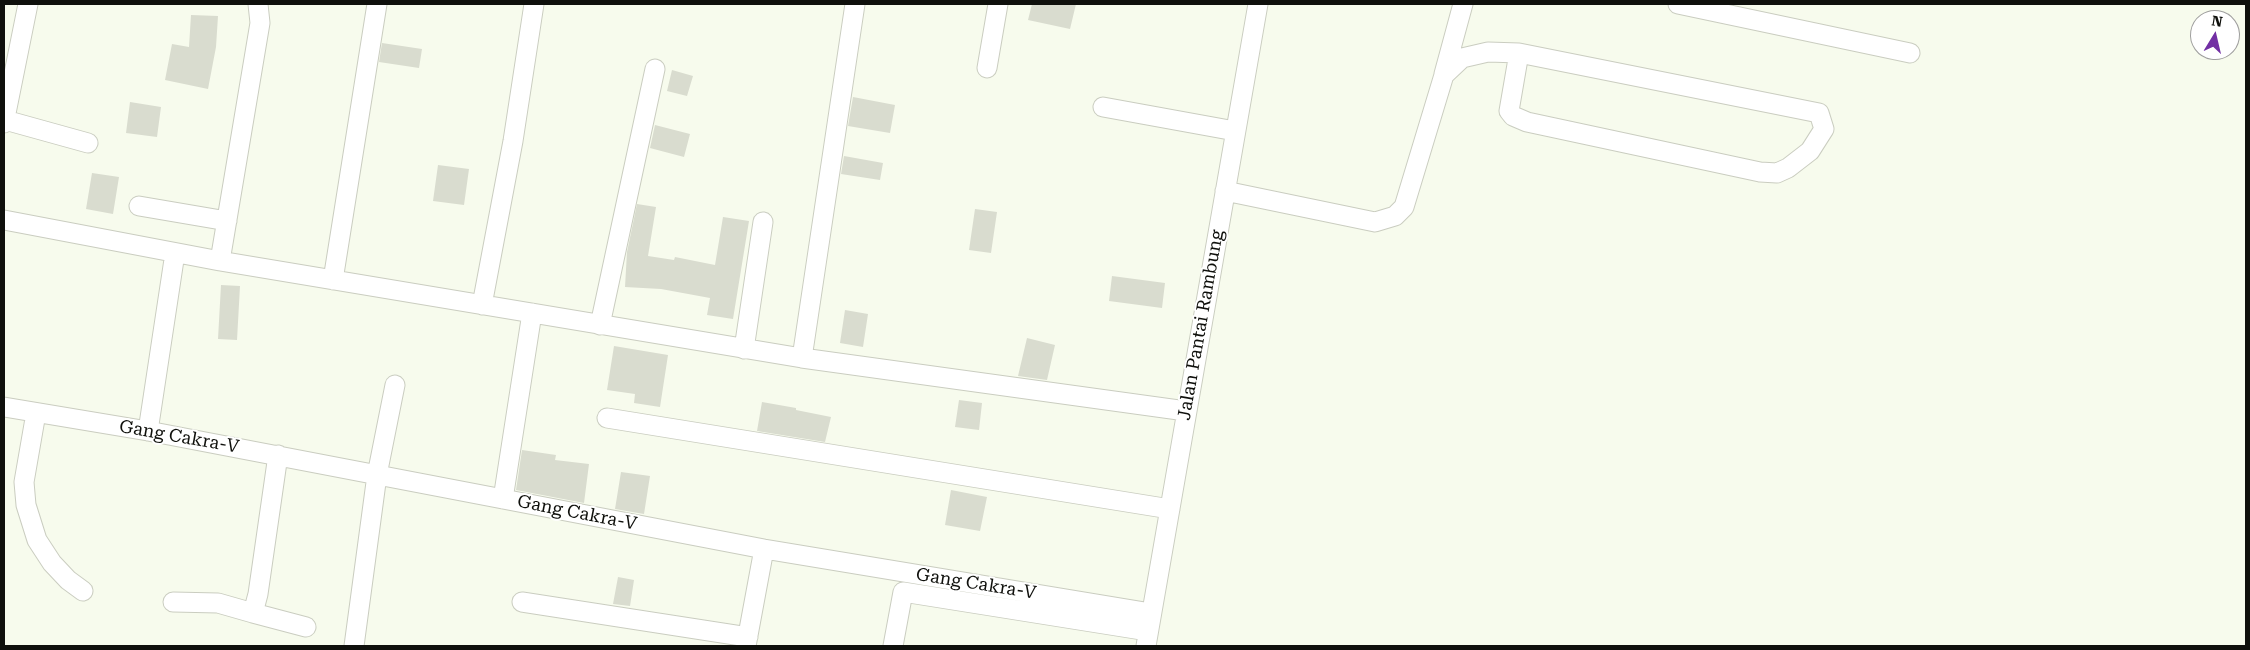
<!DOCTYPE html>
<style>
body{margin:0}
#map{position:relative;width:2250px;height:650px;overflow:hidden;background:#f7fbed;font-family:"Roboto Serif",serif}
canvas{display:block}
.frame{position:absolute;inset:0;border:5px solid #0f100c;pointer-events:none}
.north{position:absolute;left:2190px;top:10px;width:50px;height:50px;box-sizing:border-box;background:#fff;border:1px solid #9f9f9e;border-radius:50%;rotate:9deg;font-size:14px;font-weight:700;line-height:20px;text-align:center;color:#0f100c}
.north::after{content:'';display:block;margin:auto;width:18px;height:22px;background:#722fa4;clip-path:polygon(50% 0,100% 100%,50% 72%,0 100%)}
</style>
<div id="map">
<canvas width="2250" height="650"></canvas>
<div class="frame"></div>
<div class="north">N</div>
</div>
<script>
const ctx = document.querySelector('canvas').getContext('2d');
ctx.lineJoin = 'round';
function paint(path, color) {
  ctx.fillStyle = color;
  ctx.fill(path, 'evenodd');
}
function poly(rows) {
  const path = new Path2D();
  for (const r of rows) {
    path.moveTo(r[0], r[1]);
    for (let i = 2; i < r.length; i += 2) path.lineTo(r[i], r[i + 1]);
  }
  return path;
}
function strokePath(path, color, width, dash) {
  ctx.strokeStyle = color;
  ctx.lineWidth = width;
  ctx.lineCap = dash ? 'butt' : 'round';
  ctx.setLineDash(dash || []);
  ctx.stroke(path);
}
function drawText(font, color, halo, rows, align = 'center') {
  ctx.font = font + ' "Roboto Serif",serif';
  ctx.lineWidth = 4;
  ctx.setLineDash([]);
  ctx.textBaseline = 'middle';
  ctx.strokeStyle = halo;
  ctx.fillStyle = color;
  for (const [text, x, y, turn = 0] of rows) {
    ctx.save();
    ctx.translate(x, y);
    ctx.rotate((+turn || 0) * Math.PI / 180);
    ctx.textAlign = isNaN(turn) ? turn : align;
    if (halo) ctx.strokeText(text, 0, 0);
    ctx.fillText(text, 0, 0);
    ctx.restore();
  }
}
const building = poly([
 [1032,4,1076,4,1070,29,1028,20],
 [191,15,218,16,216,47,208,89,165,80,172,44,189,47],
 [382,43,422,49,419,68,379,62],
 [672,70,693,76,687,96,667,91],
 [853,97,895,105,890,133,848,126],
 [130,102,161,107,157,137,126,133],
 [655,125,690,134,684,157,650,148],
 [844,156,883,163,880,180,841,174],
 [438,165,469,169,464,205,433,201],
 [92,173,119,177,113,214,86,209],
 [637,204,656,207,648,256,674,260,675,257,715,265,723,217,749,221,733,319,707,315,710,298,661,289,625,287,627,252],
 [975,209,997,212,991,253,969,250],
 [1112,276,1165,283,1162,308,1109,301],
 [221,285,240,286,237,340,218,339],
 [845,310,868,314,863,347,840,343],
 [1027,338,1055,345,1047,380,1018,376],
 [614,346,668,355,660,407,634,403,635,394,607,390],
 [959,400,982,403,979,430,955,427],
 [762,402,796,408,796,410,831,417,825,442,757,431],
 [522,450,556,455,555,460,589,464,584,503,516,490],
 [621,472,650,476,644,514,615,509],
 [951,490,987,497,980,531,945,525],
 [618,577,634,580,630,606,613,604]
]);
const minor = poly([
 [1678,4,1910,53],
 [987,68,998,4],
 [1444,74,1463,4],
 [1103,107,1235,131],
 [5,120,88,143],
 [4,123,28,4],
 [1225,191,1375,222,1395,216,1404,207,1444,75,1462,58,1488,52,1519,53,1819,113,1824,129,1810,151,1788,168,1777,173,1760,172,1527,122,1513,116,1509,111,1519,53],
 [139,206,227,221],
 [4,220,220,261,802,358,1186,411],
 [220,261,260,23,258,4],
 [333,280,377,4],
 [482,305,513,141,534,4],
 [600,325,655,69],
 [744,349,763,222],
 [802,358,855,4],
 [4,407,148,431,764,549,1151,613],
 [36,413,24,482,26,505,37,540,52,563,68,580,83,591],
 [607,418,1170,509],
 [148,431,175,253],
 [503,499,532,313],
 [173,602,218,603,253,613,258,594,278,455],
 [522,602,748,637],
 [253,613,306,627],
 [354,646,377,475,395,385],
 [746,646,764,549],
 [893,646,903,592,1148,631],
 [1146,646,1258,4]
]);
const streetNames = [
 ["Jalan Pantai Rambung",1201,325,-80],
 ["Gang Cakra-V",179,437,10],
 ["Gang Cakra-V",577,513,11],
 ["Gang Cakra-V",976,584,9]
];
paint(building, '#d9dccf');
strokePath(minor, '#cacdc0', 21);
strokePath(minor, '#fff', 19);
drawText('18px', '#0f100c', '#fff', streetNames);
</script>
